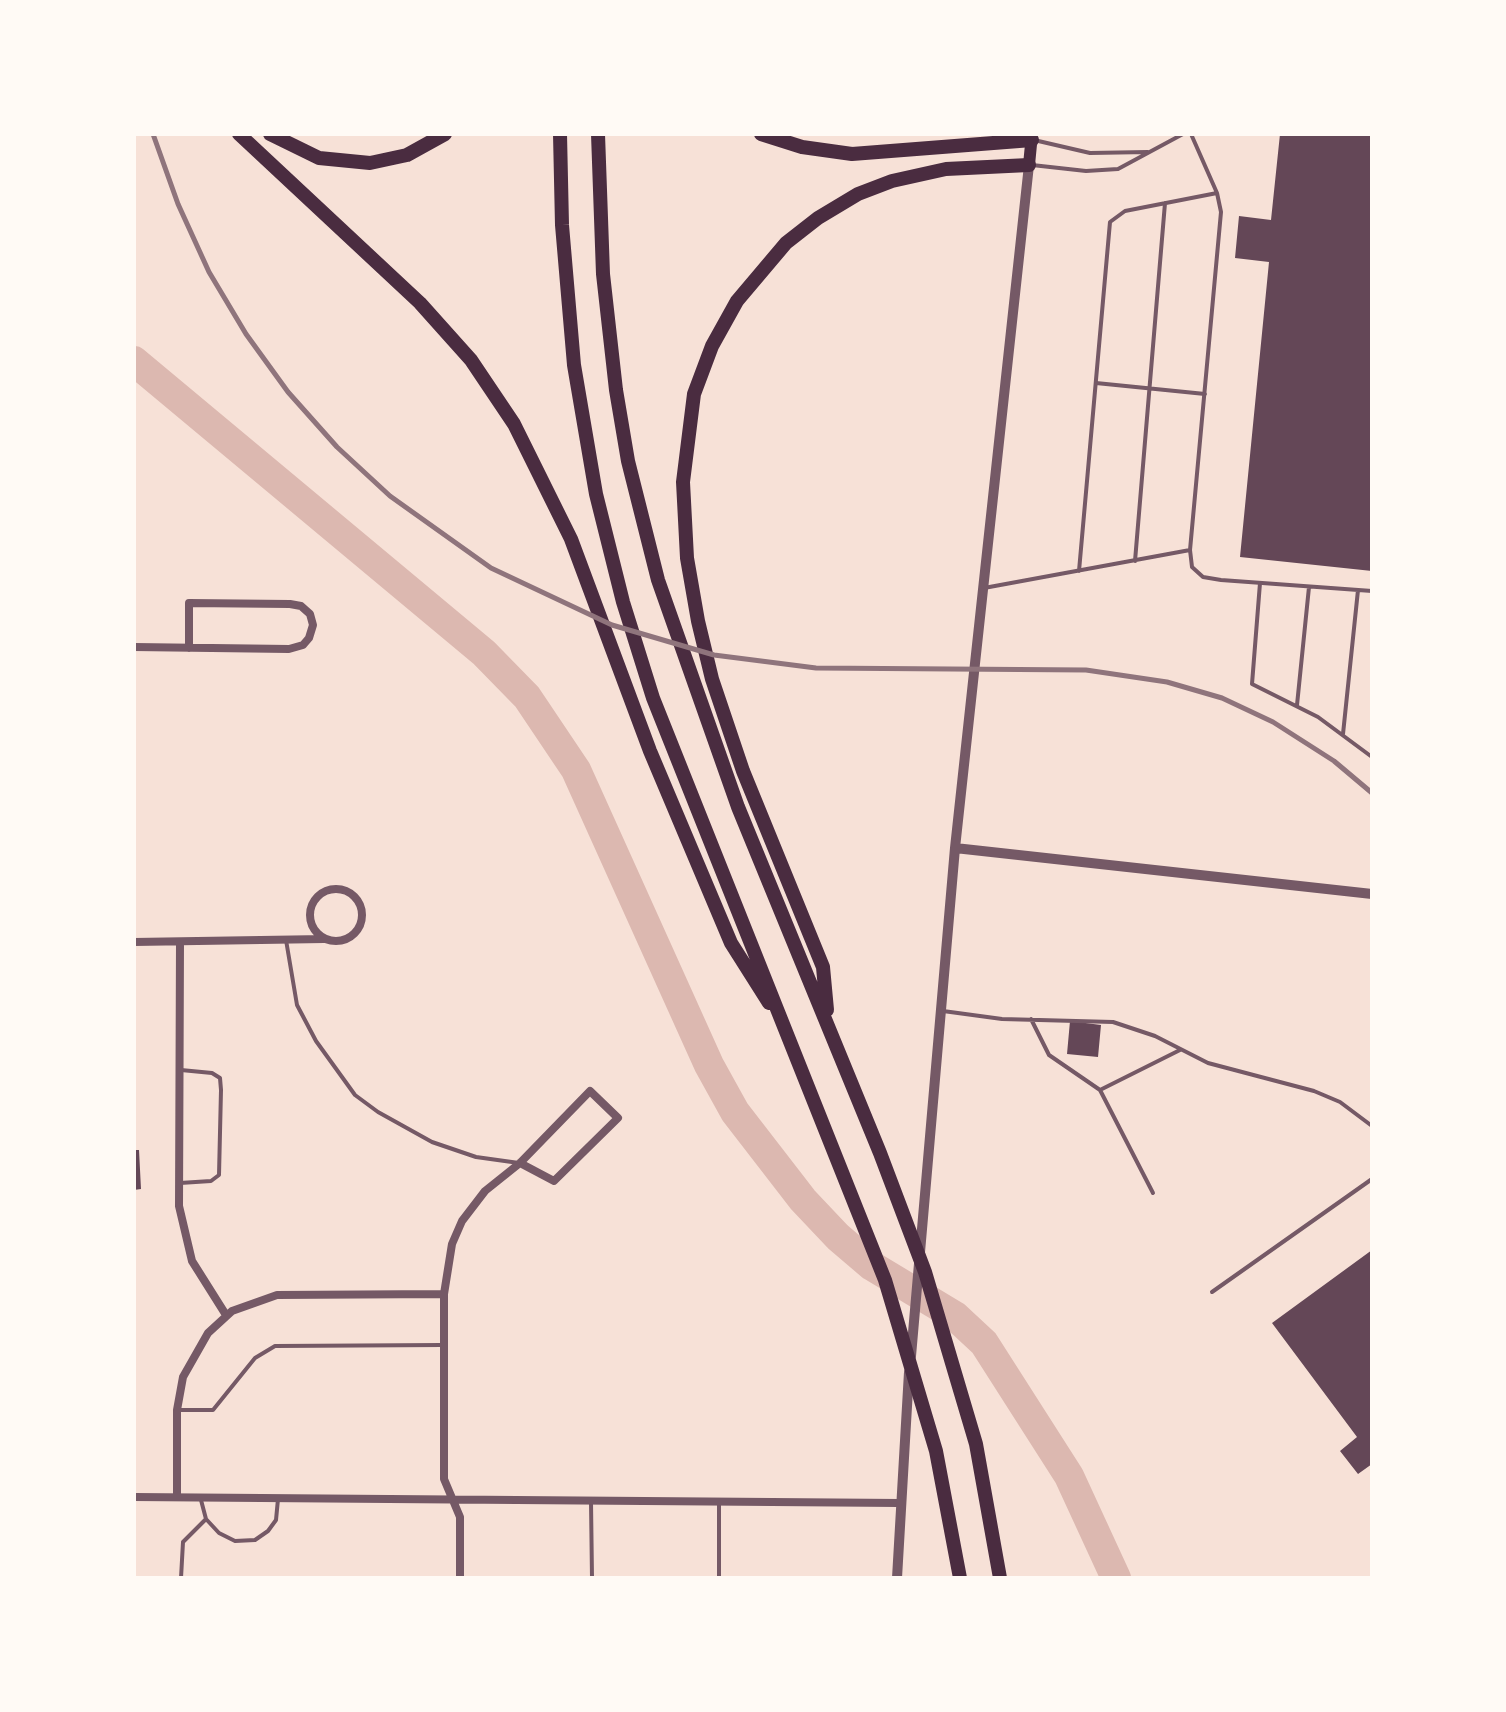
<!DOCTYPE html>
<style>
body{margin:0}
#map{position:relative;width:1506px;height:1712px;overflow:hidden;background:#f7e1d7;font-family:Barlow,sans-serif}
canvas{display:block}
.frame{position:absolute;inset:0;border:136px solid #fffaf5;pointer-events:none}
</style>
<div id="map">
<canvas width="1506" height="1712"></canvas>
<div class="frame"></div>
</div>
<script>
const ctx = document.querySelector('canvas').getContext('2d');
ctx.lineJoin = 'round';
function poly(rows) {
  const path = new Path2D();
  for (const r of rows) {
    if (r.length === 3) {
      path.moveTo(r[0] + r[2], r[1]);
      path.arc(r[0], r[1], r[2], 0, 2 * Math.PI);
      continue;
    }
    path.moveTo(r[0], r[1]);
    for (let i = 2; i < r.length; i += 2) path.lineTo(r[i], r[i + 1]);
  }
  return path;
}
function strokePath(path, color, width, dash) {
  ctx.strokeStyle = color;
  ctx.lineWidth = width;
  ctx.lineCap = dash ? 'butt' : 'round';
  ctx.setLineDash(dash || []);
  ctx.stroke(path);
}
function paint(path, color) {
  ctx.fillStyle = color;
  ctx.fill(path, 'evenodd');
}
const river = poly([
 [134,361,484,653,527,697,576,770,709,1065,735,1112,803,1200,838,1237,872,1266,955,1316,984,1343,1069,1476,1116,1578]
]);
const building = poly([
 [1280,134,1372,134,1372,571,1240,557,1269,262,1235,258,1239,216,1271,220],
 [1070,1021,1101,1025,1098,1057,1067,1054],
 [134,1150,139,1150,141,1189,134,1190],
 [1372,1250,1372,1464,1358,1474,1340,1451,1357,1437,1272,1323]
]);
const service = poly([
 [1191,134,1217,193,1221,212,1190,550,1192,567,1203,577,1221,580,1372,591],
 [1034,140,1090,153,1148,152],
 [1032,165,1086,171,1118,169,1183,134],
 [1096,383,1205,394],
 [1135,561,1165,203],
 [1079,571,1110,222,1125,211,1217,193],
 [1260,583,1252,684,1318,717,1372,757],
 [984,588,1190,550],
 [1297,705,1309,587],
 [1343,734,1358,590],
 [286,940,297,1005,316,1041,355,1095,378,1112,432,1142,476,1157,519,1163],
 [943,1011,1002,1019,1113,1022,1155,1036,1208,1063,1314,1091,1340,1102,1372,1126],
 [1031,1019,1049,1055,1100,1090,1153,1193],
 [1100,1090,1180,1050],
 [180,1183,211,1181,219,1175,221,1090,220,1078,212,1073,181,1070],
 [1212,1292,1372,1179],
 [177,1410,213,1410,255,1358,275,1346,442,1345],
 [201,1500,206,1519,219,1533,235,1541,255,1540,268,1531,276,1520,278,1499],
 [591,1502,592,1578],
 [181,1578,183,1542,206,1519],
 [719,1578,719,1503]
]);
const minor = poly([
 [134,647,289,649,303,645,309,638,313,625,310,614,301,606,290,604,189,603,189,648],
 [336,915,26],
 [134,942,324,939],
 [180,943,179,1206,192,1261,226,1315],
 [134,1497,899,1503],
 [177,1497,177,1410,183,1377,208,1333,232,1311,277,1295,444,1294],
 [460,1578,460,1517,444,1479,444,1294,452,1244,462,1221,485,1191,520,1163,590,1091,618,1118,554,1181,520,1163]
]);
const tertiary = poly([
 [955,848,1372,894],
 [911,1356,955,848,1029,165],
 [897,1578,909,1372]
]);
const primary = poly([
 [1029,165,1032,134]
]);
const motorway = poly([
 [239,134,420,303,471,360,514,424,571,539,650,751,731,943,769,1003],
 [270,134,319,158,370,163,407,155,445,134],
 [560,134,562,225,574,365,596,494,623,602,653,698,885,1280,936,1451,960,1578],
 [598,134,603,274,616,390,628,461,658,580,738,807,880,1153,925,1272,976,1444,1000,1578],
 [761,134,802,147,852,154,1032,140],
 [827,1010,823,967,743,771,712,679,698,621,687,558,683,482,694,394,712,346,737,301,786,243,818,218,858,194,892,181,946,169,1029,165]
]);
const rail = poly([
 [153,134,178,204,209,272,246,334,288,392,337,447,390,496,491,568,612,625,714,655,816,668,1086,670,1167,682,1222,698,1273,722,1334,761,1372,793]
]);
strokePath(river, '#dcb8b0', 30);
paint(building, '#644757');
strokePath(service, '#755966', 4);
strokePath(minor, '#755966', 8);
strokePath(tertiary, '#755966', 10);
strokePath(primary, '#4a2c40', 12);
strokePath(motorway, '#4a2c40', 14);
strokePath(rail, '#8f747c', 5);
</script>
